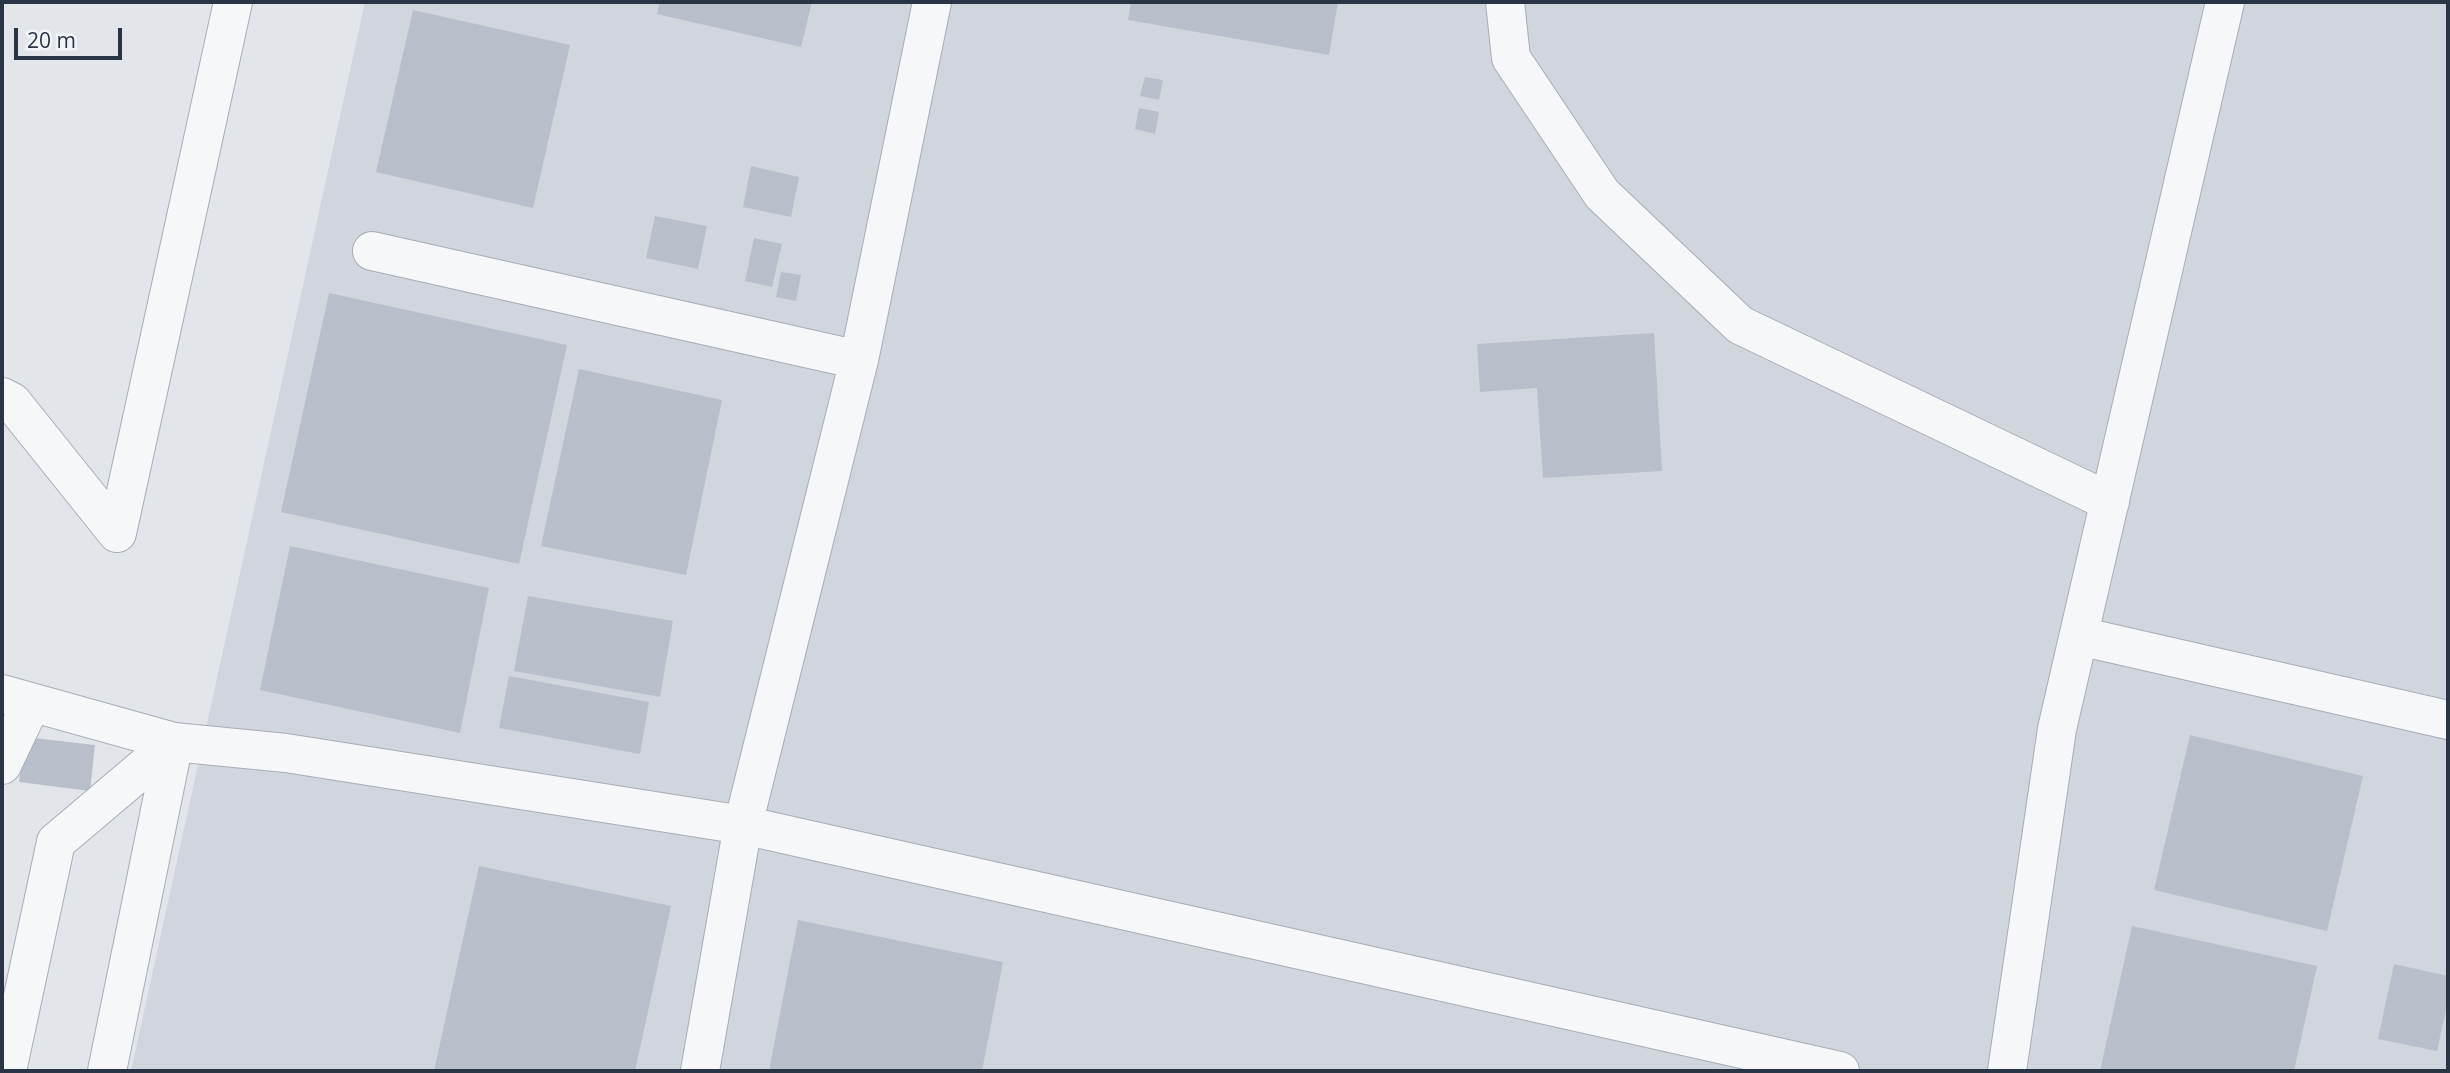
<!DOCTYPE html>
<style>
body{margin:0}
#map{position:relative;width:2450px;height:1073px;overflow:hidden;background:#e2e6eb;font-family:"Open Sans",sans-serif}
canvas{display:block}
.frame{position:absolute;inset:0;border:4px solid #293445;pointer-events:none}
.scale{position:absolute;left:14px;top:28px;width:108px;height:32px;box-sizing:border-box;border:4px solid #293445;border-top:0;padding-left:9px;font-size:21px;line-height:24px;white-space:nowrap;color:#293445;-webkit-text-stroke:5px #f2f5f8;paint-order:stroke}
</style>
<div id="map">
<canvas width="2450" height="1073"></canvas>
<div class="frame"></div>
<div class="scale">20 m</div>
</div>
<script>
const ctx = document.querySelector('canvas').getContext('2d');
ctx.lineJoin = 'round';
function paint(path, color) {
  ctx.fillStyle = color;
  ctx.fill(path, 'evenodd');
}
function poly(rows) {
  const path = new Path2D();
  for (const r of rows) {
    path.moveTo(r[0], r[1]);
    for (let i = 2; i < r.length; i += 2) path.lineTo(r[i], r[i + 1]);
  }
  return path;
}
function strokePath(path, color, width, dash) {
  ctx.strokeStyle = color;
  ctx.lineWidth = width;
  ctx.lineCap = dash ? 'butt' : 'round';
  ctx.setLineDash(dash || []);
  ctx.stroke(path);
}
const built = poly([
 [365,2,2448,2,2448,1071,131,1071]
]);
const building = poly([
 [660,2,812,2,801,47,657,14],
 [1131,2,1338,2,1329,55,1128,20],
 [413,10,570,45,533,208,376,172],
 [1145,77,1163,80,1159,100,1140,96],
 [1139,108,1159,112,1155,134,1135,129],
 [751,166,799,177,791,217,743,207],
 [655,216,707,226,698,269,646,258],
 [754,238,782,244,772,287,745,281],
 [781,272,801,275,796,301,776,297],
 [329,293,567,345,519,564,281,512],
 [1654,333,1662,471,1543,478,1537,388,1480,392,1477,344],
 [579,369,722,400,686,575,541,546],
 [290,546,489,588,460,733,260,690],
 [528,596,673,621,660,697,514,671],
 [509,676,649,702,640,754,499,728],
 [2190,735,2363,776,2327,931,2154,890],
 [25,737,95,745,90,791,19,782],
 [479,866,671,906,635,1071,434,1071],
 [798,920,1003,962,982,1071,769,1071],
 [2132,926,2317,966,2294,1071,2100,1071],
 [2394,964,2448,976,2448,1000,2437,1051,2378,1039]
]);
const minor = poly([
 [1505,2,1511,58,1602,194,1740,325,2110,502],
 [372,251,859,360],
 [2,397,12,402,117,533],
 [117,533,233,2],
 [2079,636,2448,720],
 [2,694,174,742],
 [2,765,31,704],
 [7,1071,56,842,174,742],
 [107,1071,174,742,286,753,743,825,859,360,932,2],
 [700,1071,743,825,1840,1071],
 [2007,1071,2057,729,2225,2]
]);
paint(built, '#d0d5de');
paint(building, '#b9bfca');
strokePath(minor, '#a7adb6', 40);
strokePath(minor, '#f6f7f9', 38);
</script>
